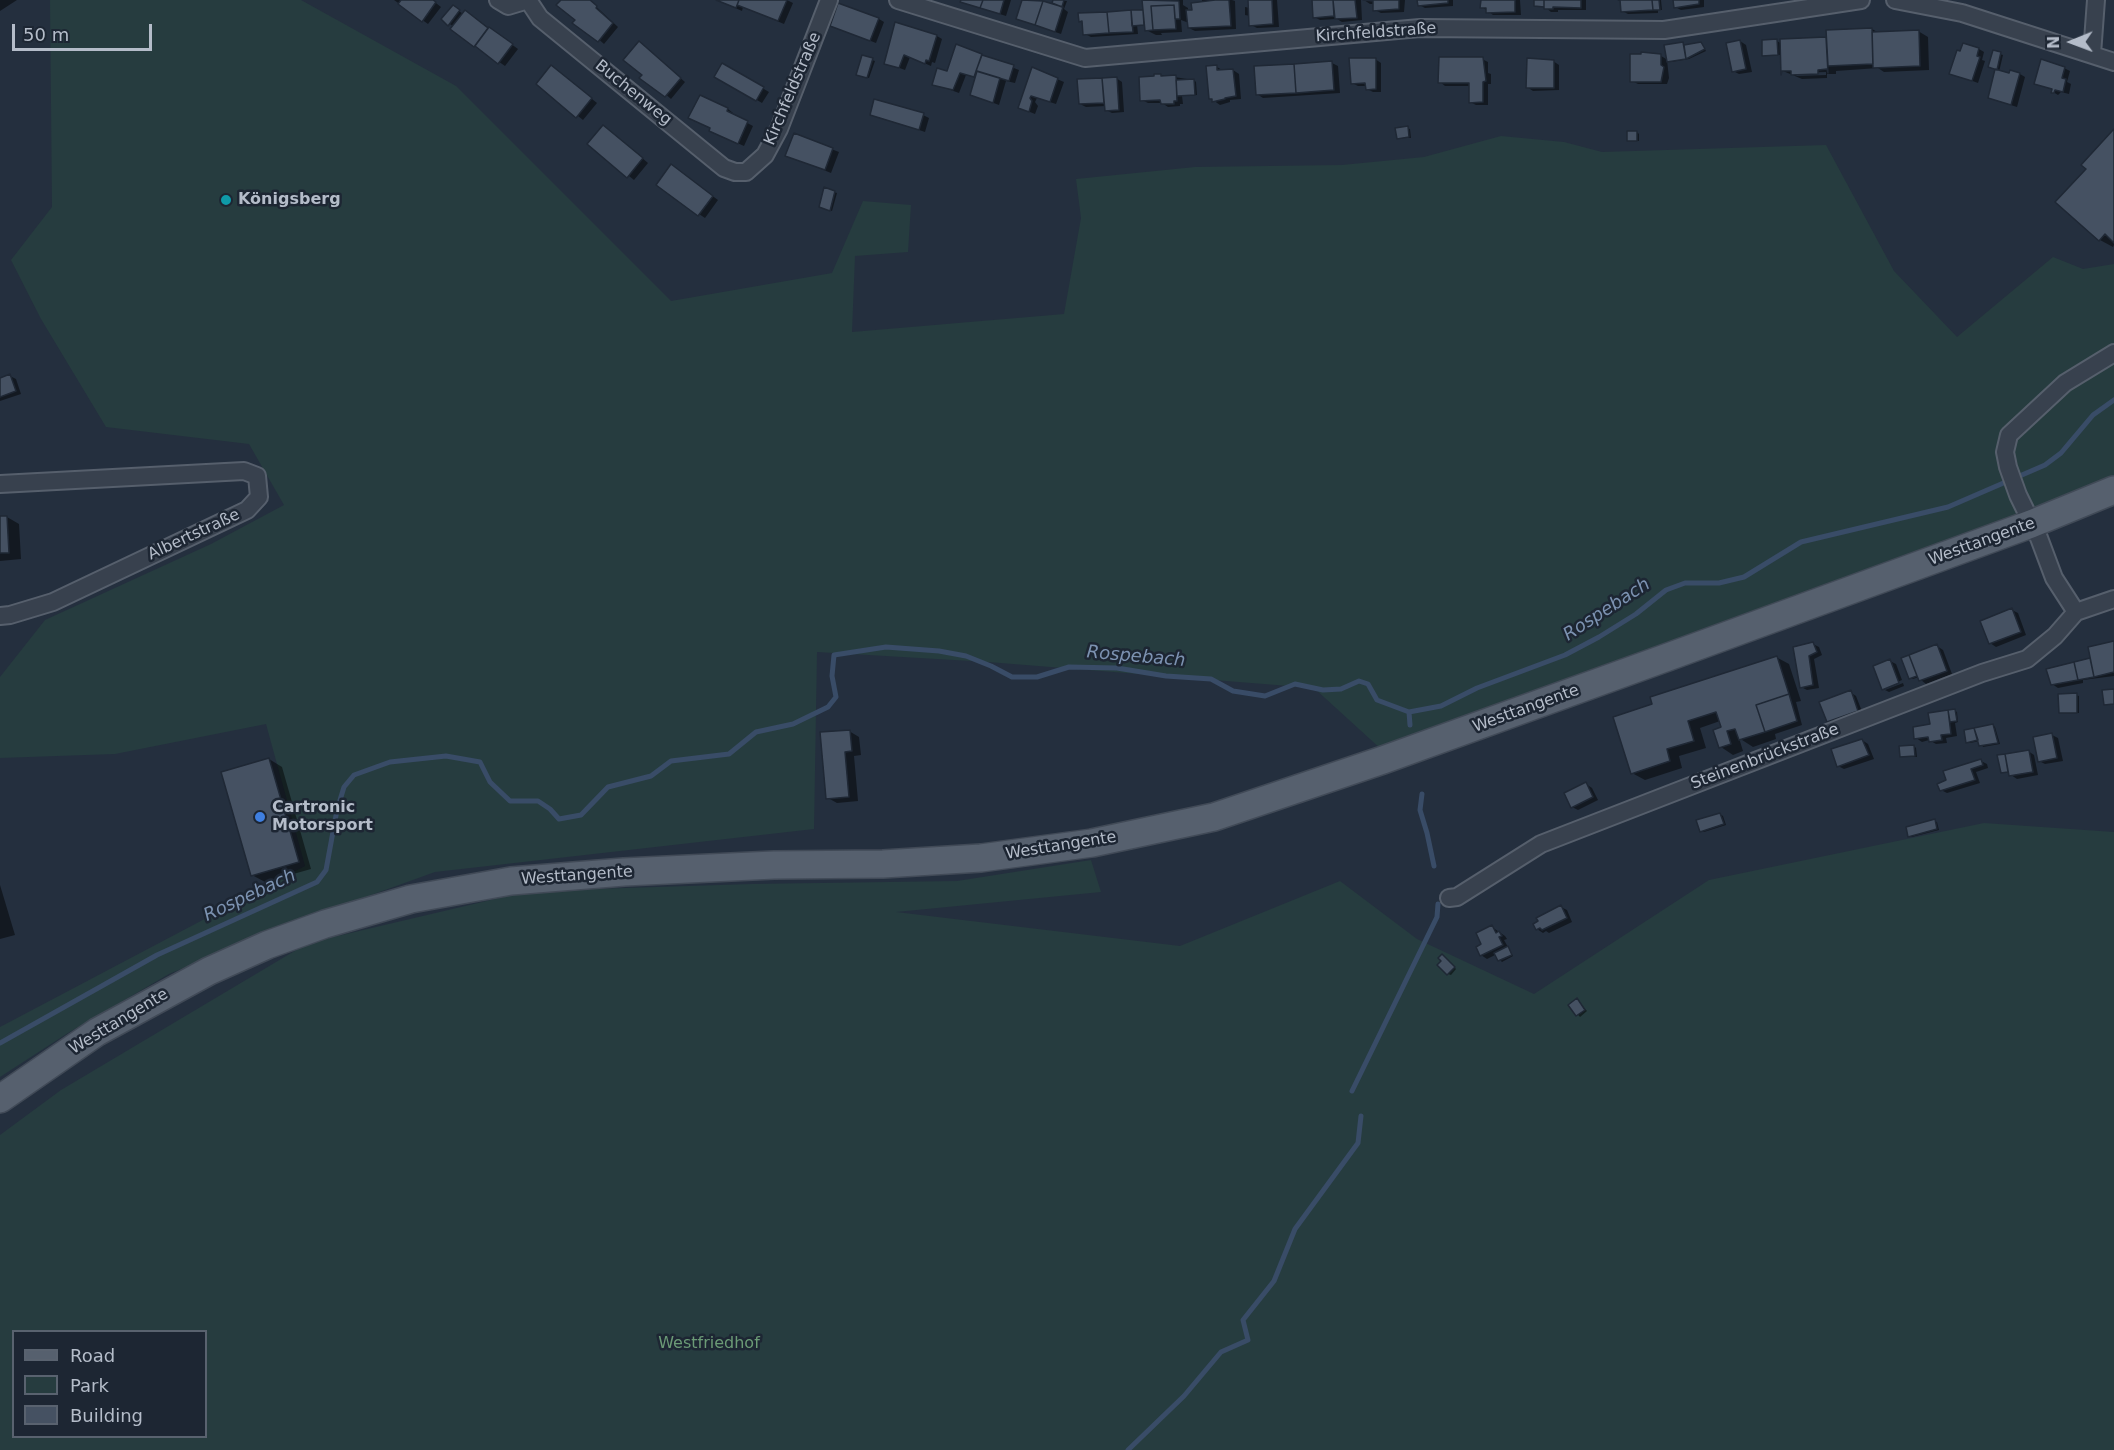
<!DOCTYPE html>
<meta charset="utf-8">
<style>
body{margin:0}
#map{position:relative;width:2114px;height:1450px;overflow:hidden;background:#242f3e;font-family:"DejaVu Sans",sans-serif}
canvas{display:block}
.legend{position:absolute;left:12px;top:1330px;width:195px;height:108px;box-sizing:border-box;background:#1d2633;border:2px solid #59626f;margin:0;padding:8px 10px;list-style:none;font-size:18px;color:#b4bcc9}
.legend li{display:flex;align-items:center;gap:12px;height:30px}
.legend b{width:30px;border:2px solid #59626f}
.north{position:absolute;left:2042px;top:12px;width:60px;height:60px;-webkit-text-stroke:4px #1d2633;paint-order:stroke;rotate:269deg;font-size:16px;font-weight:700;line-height:24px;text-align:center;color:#b4bcc9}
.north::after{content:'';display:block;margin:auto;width:21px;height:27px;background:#b4bcc9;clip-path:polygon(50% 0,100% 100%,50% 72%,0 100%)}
.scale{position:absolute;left:12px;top:24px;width:140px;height:27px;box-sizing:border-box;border:3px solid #b4bcc9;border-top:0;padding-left:8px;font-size:18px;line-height:21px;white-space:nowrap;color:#b4bcc9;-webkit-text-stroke:4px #1d2633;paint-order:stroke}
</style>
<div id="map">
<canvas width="2114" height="1450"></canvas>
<ul class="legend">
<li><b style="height:8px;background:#56606e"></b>Road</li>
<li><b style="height:16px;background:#263c3f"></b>Park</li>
<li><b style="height:16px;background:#455162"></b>Building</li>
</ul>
<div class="north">N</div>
<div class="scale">50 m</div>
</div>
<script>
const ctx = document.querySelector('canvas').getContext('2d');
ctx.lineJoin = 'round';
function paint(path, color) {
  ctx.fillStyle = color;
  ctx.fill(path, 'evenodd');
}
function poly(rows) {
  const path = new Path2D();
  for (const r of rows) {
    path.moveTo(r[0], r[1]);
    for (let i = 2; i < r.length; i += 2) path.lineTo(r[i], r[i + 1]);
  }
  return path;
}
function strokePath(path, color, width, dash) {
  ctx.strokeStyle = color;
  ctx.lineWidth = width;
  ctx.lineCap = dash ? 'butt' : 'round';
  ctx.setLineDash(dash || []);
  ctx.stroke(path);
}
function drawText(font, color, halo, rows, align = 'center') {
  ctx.font = font + ' "DejaVu Sans",sans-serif';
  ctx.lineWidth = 5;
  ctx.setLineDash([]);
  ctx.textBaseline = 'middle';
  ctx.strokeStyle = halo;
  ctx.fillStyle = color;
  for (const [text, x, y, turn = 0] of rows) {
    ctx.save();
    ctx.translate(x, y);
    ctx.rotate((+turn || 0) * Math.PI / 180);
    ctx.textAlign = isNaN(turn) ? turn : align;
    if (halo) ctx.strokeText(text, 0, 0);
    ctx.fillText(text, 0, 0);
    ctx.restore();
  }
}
const green = poly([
 [50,0,301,0,456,86,671,301,832,273,863,201,911,205,908,252,855,256,852,332,1064,314,1081,218,1076,179,1195,167,1342,165,1424,157,1501,136,1564,142,1602,152,1826,145,1894,271,1957,337,2053,257,2083,269,2114,264,2114,478,2029,516,1382,750,1314,688,988,662,817,652,814,829,435,872,277,929,169,974,68,1033,0,1077,0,1027,305,866,266,724,115,754,0,758,0,677,45,620,211,544,284,505,249,444,106,427,41,319,11,260,52,207],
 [1984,823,2114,832,2114,1450,0,1450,0,1135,61,1090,308,943,529,891,752,884,957,881,1091,860,1101,892,896,912,1180,946,1340,881,1417,939,1534,994,1709,880],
 [14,1332,206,1332,206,1436,14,1436]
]);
const shadow = poly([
 [0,0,17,0,0,11],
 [394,0,432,0,441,7,428,24],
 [563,0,589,0,618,27,604,44,577,20],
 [717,0,787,0,793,3,784,24,743,7,742,11],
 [963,0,1011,0,1006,16,968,4],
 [1024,0,1037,0,1059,7,1054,0,1067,1,1064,9,1068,12,1061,34,1018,19],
 [1144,0,1183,0,1183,5,1188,8,1188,11,1193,11,1202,3,1202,0,1232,0,1235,1,1236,29,1195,31,1189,28,1189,23,1181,20,1182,32,1161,33,1162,35,1156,35,1146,30,1152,23,1137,24,1138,34,1091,37,1085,34,1084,23,1080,21,1142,11,1145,13],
 [1249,0,1277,0,1279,27,1257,28,1251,25,1250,16,1245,15,1245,7,1250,8],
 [1313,0,1361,0,1362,20,1342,22,1337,19,1320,20,1314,17],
 [1364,0,1405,0,1404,12,1381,13,1375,10,1375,4,1370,4],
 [1419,0,1453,0,1453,6,1425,8,1419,5],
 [1482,0,1520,0,1521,15,1493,15,1482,7],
 [1535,0,1586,0,1586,10,1558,10,1558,12,1551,12,1545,7,1535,6],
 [1617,0,1661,0,1662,10,1658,10,1658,13,1628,14,1622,11,1621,1],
 [1674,0,1704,0,1704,7,1681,10,1675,7],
 [455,8,463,14,471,15,518,49,505,66,452,29,454,27,443,19],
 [879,19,884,22,876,43,832,26],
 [1872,29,1879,33,1918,31,1928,37,1929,70,1884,72,1878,68,1836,71,1836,74,1827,74,1827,78,1802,79,1783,71,1782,55,1764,55,1777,41,1782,44,1782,41,1828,39],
 [1826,72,1826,75,1797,76,1794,73],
 [937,36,942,39,935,63,932,62,931,66,910,57,905,70,886,63],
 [1740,41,1746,45,1752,72,1739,74,1733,71],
 [639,43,685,82,671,99,644,75],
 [1701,43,1706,51,1689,59,1671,62,1667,60,1669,78,1667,84,1638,84,1632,81,1661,56,1668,60,1666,47],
 [957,46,1019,70,1015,83,1006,81,999,105,972,95,976,78,966,75,959,93,934,84,948,73],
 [1979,49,1984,52,1982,60,1985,61,1978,83,1951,73],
 [1994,52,2003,55,1999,72,2010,75,2020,74,2025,77,2017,107,1995,100,1997,69],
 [1375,59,1381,63,1381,92,1373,92,1367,89,1367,86,1358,86,1352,83],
 [1482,59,1488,62,1488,73,1491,74,1491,84,1488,84,1488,105,1476,105,1470,102,1470,86,1445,86,1440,82],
 [872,60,875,61,869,78,860,75],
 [1553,61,1559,65,1559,90,1533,91,1527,87],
 [1332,63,1338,66,1340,93,1263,98,1257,94,1256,68],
 [723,65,769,92,762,103,716,76],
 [552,67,597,103,583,120,538,84],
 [1217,67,1224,71,1233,70,1239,74,1241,99,1230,100,1230,102,1220,105,1210,98],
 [2064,68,2070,71,2067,82,2071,84,2069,94,2061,92,2058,95,2053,92,2053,90,2036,84],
 [1033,69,1064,82,1056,104,1037,98,1035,102,1038,106,1035,114,1020,108],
 [1161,75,1194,80,1196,82,1197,95,1182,96,1183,104,1180,104,1180,106,1168,107,1162,103,1148,103,1142,100],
 [1116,78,1122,82,1124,112,1112,113,1106,110,1106,106,1086,107,1080,104,1079,80],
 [700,97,728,109,733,113,732,115,753,126,744,146,717,134],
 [872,114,923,115,929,118,925,132],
 [1407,128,1410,129,1411,138,1399,138],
 [609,130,648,163,634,180,589,144],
 [2114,131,2114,245,2113,247,2100,240,2088,169],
 [1637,132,1639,134,1639,141,1628,140],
 [795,135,839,152,831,173,786,155],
 [677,170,718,200,705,218,699,214],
 [825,189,837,193,832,211,823,208],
 [10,376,16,379,21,394,0,401,0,379],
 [7,517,19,524,21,559,0,561,0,518],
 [2012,610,2018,613,2026,635,1996,647,1990,643],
 [2114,642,2114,676,2083,680,2083,683,2058,688,2052,684,2090,660,2092,661],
 [1813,644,1819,647,1822,655,1814,659,1819,688,1807,690,1801,687,1795,648],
 [1937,646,1943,650,1952,674,1926,684,1921,680,1919,677,1913,679,1911,678,1903,659],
 [1776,657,1789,664,1801,701,1796,702,1802,725,1775,734,1776,739,1753,747,1739,738,1743,751,1733,755,1721,747,1723,728,1720,721,1700,728,1706,748,1679,756,1682,768,1645,780,1632,773,1654,705],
 [1890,661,1896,664,1902,680,1885,687,1885,690,1883,688],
 [1903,683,1904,686,1889,692,1885,690],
 [1850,692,1856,696,1863,714,1834,725,1828,721],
 [2076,695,2079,696,2079,713,2060,712],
 [1955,711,1957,712,1958,722,1955,723,1957,736,1946,738,1947,743,1936,744,1929,740,1922,742,1916,738,1932,725,1930,715],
 [1993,725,1995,727,2000,744,1983,747,1980,741,1970,743,1968,742],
 [849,731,859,737,861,755,854,756,858,801,837,803,828,798],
 [2052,735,2058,738,2063,761,2045,764,2039,761],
 [1862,740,1868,744,1874,759,1844,769,1838,766],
 [1914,746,1916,748,1917,757,1901,756],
 [2028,751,2034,755,2038,775,2017,779,2011,775,2010,773,2002,772,1999,757],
 [269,759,282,767,311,869,265,882,252,875],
 [1981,761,1987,764,1988,768,1976,772,1980,783,1947,793,1941,790],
 [1586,784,1592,788,1598,800,1578,810,1572,807],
 [1720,814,1723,816,1726,825,1704,832,1702,831],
 [1934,821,1937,822,1939,830,1912,837,1910,836],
 [0,885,15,935,0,939],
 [1561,907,1567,910,1572,922,1549,933,1546,931,1543,933,1537,929],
 [1492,927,1505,936,1507,939,1504,940,1513,956,1502,962,1495,955,1487,959,1481,955,1483,945],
 [1445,957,1456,969,1451,975,1448,974],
 [1579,1002,1587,1011,1580,1017,1570,1005]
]);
const stream = poly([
 [1409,712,1410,725],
 [1422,794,1420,810,1427,833,1434,866],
 [0,1043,157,955,317,882,326,870,337,810,344,787,354,775,390,762,446,756,480,762,490,782,510,801,538,801,550,809,559,819,581,815,608,787,651,776,671,761,729,754,756,732,793,724,828,707,836,697,832,676,834,655,886,647,939,651,966,656,991,666,1012,677,1037,677,1069,667,1117,668,1166,676,1211,679,1233,691,1265,696,1295,684,1323,690,1341,689,1359,681,1368,684,1377,700,1409,712,1441,706,1477,688,1565,655,1599,637,1636,614,1666,590,1685,583,1719,583,1744,577,1801,542,1948,507,2045,465,2061,453,2093,415,2114,400],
 [1352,1091,1437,917,1438,904],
 [1128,1450,1184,1396,1221,1352,1248,1340,1243,1320,1274,1281,1295,1229,1358,1143,1361,1116]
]);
const building = poly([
 [401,0,433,0,436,2,422,22,398,4,401,0],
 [561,0,590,0,597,6,596,8,613,23,598,42,572,23,575,20,556,5,561,0],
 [716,0,739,0,736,8,716,0],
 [739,0,787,0,778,21,737,5,736,8,739,0],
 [961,0,983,0,980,8,960,2,961,0],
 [983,0,1004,0,1000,14,980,8,983,0],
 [1022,0,1043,1,1035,25,1016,19,1022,0],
 [1053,0,1064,0,1062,7,1052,3,1053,0],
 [1142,0,1179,1,1180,19,1175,19,1174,5,1151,6,1153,30,1145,31,1142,0],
 [1215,0,1229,0,1231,26,1188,28,1186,10,1192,10,1191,3,1215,0],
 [1248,0,1272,0,1273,24,1249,26,1248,0],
 [1312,0,1333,0,1334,16,1313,18,1312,0],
 [1333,0,1355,0,1357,18,1335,19,1333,0],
 [1363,0,1399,0,1399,9,1373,11,1373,1,1363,0],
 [1417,0,1448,0,1448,3,1418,6,1417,0],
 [1481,0,1515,0,1515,12,1486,13,1486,8,1480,8,1481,0],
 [1534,0,1544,0,1544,7,1534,6,1534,0],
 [1544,0,1581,0,1581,8,1553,7,1553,9,1544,9,1544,0],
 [1652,0,1653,10,1621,12,1620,0,1652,0],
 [1652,0,1659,0,1660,10,1653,10,1652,0],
 [1673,0,1699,0,1699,4,1674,8,1673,0],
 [1043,1,1063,7,1055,32,1035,25,1043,1],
 [838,3,879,18,870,41,830,26,838,3],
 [453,5,460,10,448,26,441,19,453,5],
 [1174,5,1176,29,1153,30,1151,6,1174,5],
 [465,10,488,28,474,47,450,29,465,10],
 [1131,10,1143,10,1144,25,1132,26,1131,10],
 [1131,10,1133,32,1109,33,1107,12,1131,10],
 [1107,12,1109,33,1083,35,1082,21,1079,22,1078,13,1107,12],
 [895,22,937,35,929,61,926,60,925,64,904,55,899,68,884,64,895,22],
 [489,27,513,44,498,64,475,46,489,27],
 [1872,28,1873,64,1828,66,1826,30,1872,28],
 [1919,30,1920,66,1873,68,1872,32,1919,30],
 [1826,37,1828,73,1827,69,1818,70,1818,74,1791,75,1791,71,1782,71,1781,75,1780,39,1826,37],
 [1777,39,1778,55,1762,56,1762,40,1777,39],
 [1740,40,1746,69,1732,72,1726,43,1740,40],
 [639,41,681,78,665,97,639,78,642,75,623,60,639,41],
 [1683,42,1686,59,1667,62,1664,45,1683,42],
 [1701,42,1705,49,1686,59,1684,45,1701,42],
 [1963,43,1979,48,1977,56,1980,57,1972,81,1949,74,1957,50,1960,51,1963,43],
 [956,44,982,54,974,77,960,73,953,90,932,85,937,68,947,71,956,44],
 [1993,50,2001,52,1997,70,1988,67,1993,50],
 [1641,52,1661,54,1661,65,1664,67,1661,82,1630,82,1630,54,1641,54,1641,52],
 [862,55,873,58,867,78,856,75,862,55],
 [982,55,1014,65,1009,81,976,71,982,55],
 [1439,57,1483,57,1486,81,1483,82,1483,102,1469,103,1469,83,1438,83,1439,57],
 [1349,58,1376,58,1376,89,1366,90,1365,83,1351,84,1349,58],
 [1527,58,1554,60,1554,88,1526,88,1527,58],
 [2041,59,2065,67,2062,78,2066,79,2063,92,2055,90,2054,93,2051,93,2052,89,2034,84,2041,59],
 [1332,61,1334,90,1296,93,1294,64,1332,61],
 [722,63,764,87,756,101,714,77,722,63],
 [1294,64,1296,93,1256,95,1254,66,1294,64],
 [551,65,592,98,576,118,536,84,551,65],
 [1217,65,1217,70,1233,69,1236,96,1225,98,1225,99,1212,102,1212,99,1209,99,1206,66,1217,65],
 [1032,67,1058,78,1050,102,1031,96,1030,98,1032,101,1029,112,1018,108,1032,67],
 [1995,69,2009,73,2010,70,2020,73,2011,105,1988,98,1995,69],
 [977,71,1000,78,993,103,970,95,977,71],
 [1154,74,1161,74,1161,76,1176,75,1177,101,1174,101,1174,104,1161,104,1160,100,1140,101,1139,77,1154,76,1154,74],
 [1117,77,1119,110,1105,111,1102,78,1117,77],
 [1102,78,1104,103,1079,104,1077,79,1102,78],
 [1194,79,1195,95,1177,96,1176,80,1194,79],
 [700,95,728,108,727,111,748,121,738,144,709,131,710,128,688,118,700,95],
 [874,99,924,113,919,130,870,115,874,99],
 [603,125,643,158,627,178,587,144,603,125],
 [1408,126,1409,137,1397,139,1395,128,1408,126],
 [2114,129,2114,243,2105,234,2099,241,2055,202,2086,169,2081,165,2114,129],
 [1627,131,1637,131,1637,141,1627,141,1627,131],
 [794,133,833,148,825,170,785,156,794,133],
 [671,164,713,196,698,216,656,185,671,164],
 [824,187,835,191,830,211,819,207,824,187],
 [10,374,16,391,0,397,0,378,10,374],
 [0,516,7,516,9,553,0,553,0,516],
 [2012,608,2021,632,1989,644,1980,621,2012,608],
 [2114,641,2114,672,2094,677,2088,647,2114,641],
 [1813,642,1817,652,1809,656,1813,685,1800,688,1793,647,1813,642],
 [1937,644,1947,671,1919,681,1909,655,1937,644],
 [1909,655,1917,676,1909,679,1901,658,1909,655],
 [1777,656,1789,694,1756,705,1765,732,1739,740,1735,729,1727,731,1731,744,1719,748,1713,730,1721,727,1716,712,1688,721,1694,741,1667,749,1670,761,1631,774,1613,717,1652,704,1650,697,1777,656],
 [2090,658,2094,677,2078,680,2074,662,2090,658],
 [1890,659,1899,683,1882,690,1873,666,1890,659],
 [2074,662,2078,680,2051,685,2046,669,2074,662],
 [2114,689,2114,704,2104,705,2102,690,2114,689],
 [1851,690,1858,711,1827,722,1819,702,1851,690],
 [2077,693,2077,713,2059,713,2058,694,2077,693],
 [1789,694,1797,721,1765,732,1756,705,1789,694],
 [1955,709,1957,721,1950,722,1948,710,1955,709],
 [1948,710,1951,734,1941,735,1942,740,1929,742,1928,737,1914,739,1913,727,1930,724,1928,713,1948,710],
 [1993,724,1998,743,1979,746,1974,728,1993,724],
 [1974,728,1978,740,1966,743,1964,730,1974,728],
 [850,730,852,751,845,752,849,797,826,799,820,732,850,730],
 [2052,733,2057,758,2038,762,2033,737,2052,733],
 [1862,739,1869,755,1837,767,1831,749,1862,739],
 [1914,745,1915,756,1900,757,1899,746,1914,745],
 [2029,750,2033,772,2009,776,2005,754,2029,750],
 [2005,754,2008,772,2001,773,1997,755,2005,754],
 [269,758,299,862,251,876,221,772,269,758],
 [1981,759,1983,765,1971,769,1975,780,1940,791,1937,784,1946,780,1943,771,1981,759],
 [1586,782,1593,797,1571,808,1564,793,1586,782],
 [1720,813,1724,824,1700,832,1696,820,1720,813],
 [1935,819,1937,829,1908,837,1906,827,1935,819],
 [1561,905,1567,918,1542,930,1540,928,1536,930,1533,924,1538,921,1536,918,1561,905],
 [1492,925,1496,933,1499,931,1502,936,1499,937,1503,945,1480,956,1476,947,1481,944,1476,933,1492,925],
 [1508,946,1512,955,1498,961,1494,953,1508,946],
 [1442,954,1455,967,1447,975,1437,965,1441,961,1438,958,1442,954],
 [1577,998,1585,1010,1576,1016,1568,1005,1577,998]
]);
const minor = poly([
 [498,0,508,6,528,0],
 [528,0,540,18,724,168,735,172,746,172,765,155,779,129,829,0],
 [898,0,1085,58,1420,28,1664,30,1861,0],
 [1895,0,1962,13,2114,62],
 [2092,54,2096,0],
 [2114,353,2065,383,2009,435,2005,452,2008,467,2018,495,2039,538,2054,578,2076,612,2114,599],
 [0,484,244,471,257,476,259,497,247,510,53,602,10,615,0,616],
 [1449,898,1457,897,1541,844,1982,673,2027,659,2055,636,2076,612]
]);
const primary = poly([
 [0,1099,97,1032,209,971,267,945,325,924,411,899,511,881,624,872,774,865,883,864,981,858,1092,843,1214,817,1383,760,1668,657,2031,524,2114,490]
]);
const markers = [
 [226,200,6,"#0f9aa8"],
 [260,817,6,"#3f7fe0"]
];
const streetNames = [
 ["Kirchfeldstraße",1376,33,-4],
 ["Kirchfeldstraße",793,89,-67],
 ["Buchenweg",633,93,39],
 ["Albertstraße",194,535,-25],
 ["Westtangente",1982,542,-20],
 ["Westtangente",1526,709,-20],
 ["Steinenbrückstraße",1765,757,-21],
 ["Westtangente",1061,846,-9],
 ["Westtangente",577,876,-4],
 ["Westtangente",119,1022,-31]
];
const poiNames = [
 ["Königsberg",238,200],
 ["Cartronic",272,808],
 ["Motorsport",272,826]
];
const parkNames = [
 ["Westfriedhof",709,1344]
];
const waterNames = [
 ["Rospebach",1607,610,-33],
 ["Rospebach",1136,657,5],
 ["Rospebach",250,896,-25]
];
paint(green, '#263c3f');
paint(shadow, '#0007');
strokePath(stream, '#394c67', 5);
paint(building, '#455162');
strokePath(building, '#1f2835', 1.5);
strokePath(minor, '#565f6c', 20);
strokePath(primary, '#414a57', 30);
strokePath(minor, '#38414e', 16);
strokePath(primary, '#56606e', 27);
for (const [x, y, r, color] of markers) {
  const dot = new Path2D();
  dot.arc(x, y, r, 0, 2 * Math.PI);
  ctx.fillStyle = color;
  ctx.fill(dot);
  strokePath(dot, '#1d2633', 2);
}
drawText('16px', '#b4bcc9', '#1d2633', streetNames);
drawText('bold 16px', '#b4bcc9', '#1d2633', poiNames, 'left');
drawText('16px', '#6b9a76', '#1d2633', parkNames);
drawText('italic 18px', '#7c92b1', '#1d2633', waterNames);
</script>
